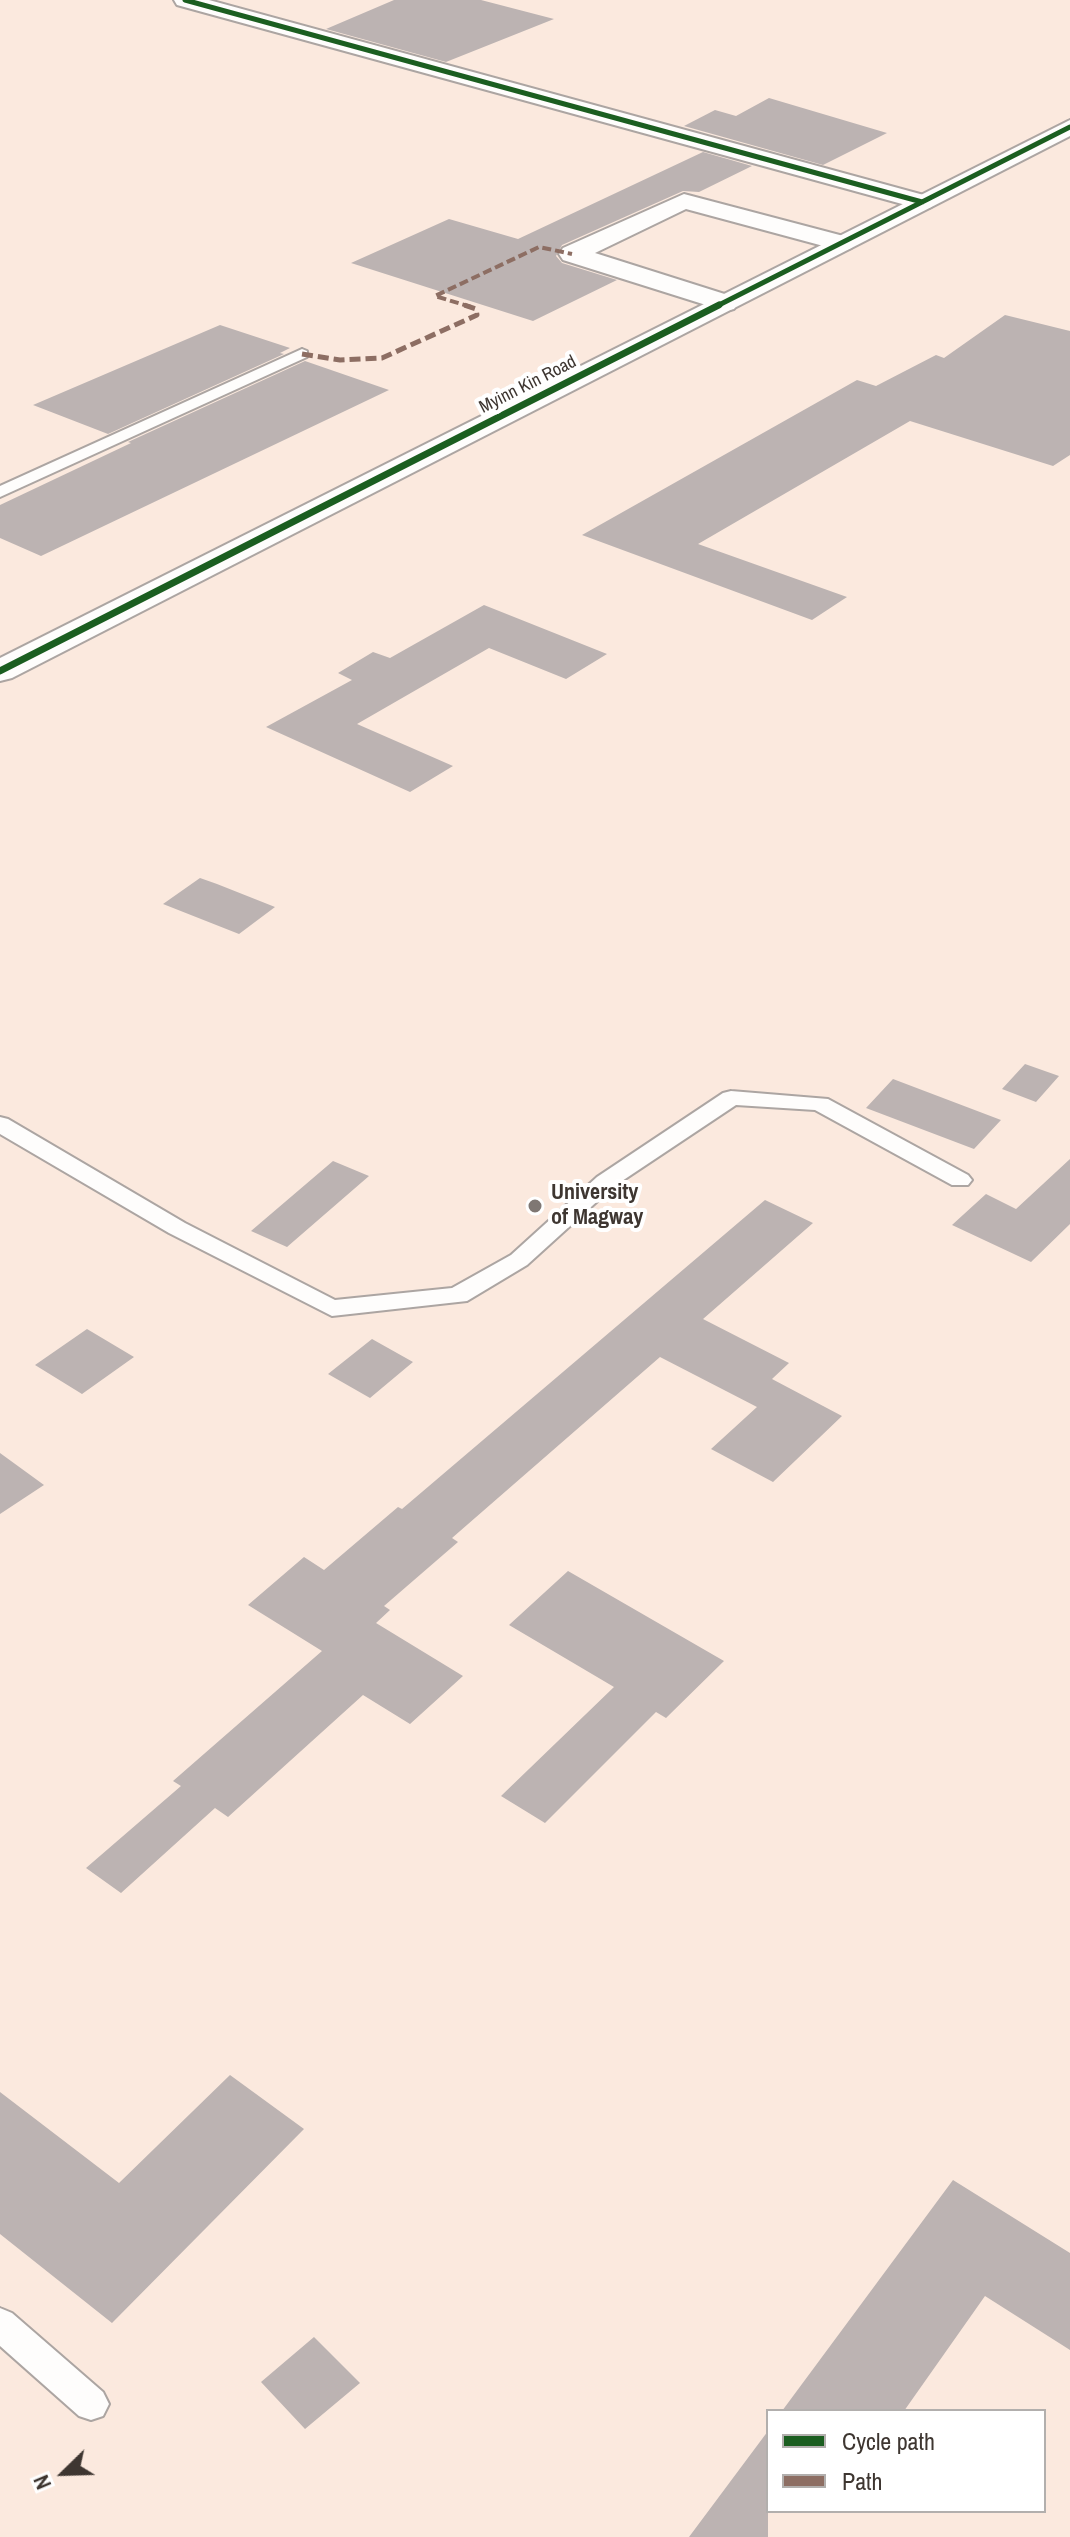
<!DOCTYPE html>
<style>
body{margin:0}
#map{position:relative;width:1070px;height:2537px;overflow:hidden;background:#f8f1ee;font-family:"Archivo Narrow",sans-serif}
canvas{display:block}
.legend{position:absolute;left:766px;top:2409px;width:280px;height:104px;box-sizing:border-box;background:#fff;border:2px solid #b2afad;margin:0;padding:10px 14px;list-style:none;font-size:24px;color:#3e3631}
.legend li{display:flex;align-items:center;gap:16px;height:40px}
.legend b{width:40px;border:2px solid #b2afad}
.north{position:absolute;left:24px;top:2433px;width:80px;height:80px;-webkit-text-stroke:6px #fff;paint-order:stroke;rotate:247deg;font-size:22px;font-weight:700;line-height:32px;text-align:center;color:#3e3631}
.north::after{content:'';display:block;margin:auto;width:28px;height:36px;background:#3e3631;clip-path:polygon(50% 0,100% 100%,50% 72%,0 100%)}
</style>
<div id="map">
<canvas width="1070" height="2537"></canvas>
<ul class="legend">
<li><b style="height:10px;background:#1b5e20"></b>Cycle path</li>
<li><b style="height:10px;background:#8d6e63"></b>Path</li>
</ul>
<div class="north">N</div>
</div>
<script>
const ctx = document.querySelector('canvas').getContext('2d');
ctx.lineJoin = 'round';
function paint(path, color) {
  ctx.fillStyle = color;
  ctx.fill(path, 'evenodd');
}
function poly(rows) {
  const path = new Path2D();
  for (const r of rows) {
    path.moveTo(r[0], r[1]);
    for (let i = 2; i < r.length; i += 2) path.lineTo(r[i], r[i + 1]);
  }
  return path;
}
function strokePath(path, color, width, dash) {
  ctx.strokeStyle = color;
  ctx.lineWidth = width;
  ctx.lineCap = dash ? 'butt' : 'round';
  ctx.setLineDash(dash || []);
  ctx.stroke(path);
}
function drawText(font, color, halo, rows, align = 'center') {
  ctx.font = font + ' "Archivo Narrow",sans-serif';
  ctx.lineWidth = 8;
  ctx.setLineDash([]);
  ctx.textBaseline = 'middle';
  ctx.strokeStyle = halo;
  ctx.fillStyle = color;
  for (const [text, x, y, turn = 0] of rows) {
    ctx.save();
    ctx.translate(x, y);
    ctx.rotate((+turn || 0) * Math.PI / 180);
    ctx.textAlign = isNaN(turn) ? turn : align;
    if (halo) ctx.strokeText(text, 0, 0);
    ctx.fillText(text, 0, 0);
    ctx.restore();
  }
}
const built = poly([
 [0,0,1070,0,1070,2537,0,2537],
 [768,2411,1044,2411,1044,2511,768,2511]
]);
const building = poly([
 [394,0,481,0,554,19,446,62,326,29],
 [769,98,887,133,823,165,684,126,715,110,736,116],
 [703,152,752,166,699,192,683,191,562,245,556,256,562,263,617,280,533,321,351,263,449,219,518,239],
 [1005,315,1070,331,1070,455,1053,466,910,421,698,544,847,597,812,620,582,535,857,380,876,386,936,355,944,358],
 [220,325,290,348,280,353,284,354,108,434,33,405],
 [305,361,389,390,41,556,0,538,0,505,131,443,128,442],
 [484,605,607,654,566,679,489,648,357,724,453,766,410,792,266,727,352,680,338,673,373,652,390,658],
 [200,878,217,884,275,907,239,934,163,904],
 [1025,1064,1059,1076,1036,1102,1002,1089],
 [893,1079,1001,1120,974,1149,866,1108],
 [1070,1159,1070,1224,1031,1262,952,1225,986,1194,1016,1209],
 [333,1161,369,1176,287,1247,251,1231],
 [765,1200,813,1223,703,1319,789,1363,772,1379,842,1416,773,1482,711,1449,757,1407,660,1357,452,1538,458,1542,384,1606,390,1610,376,1623,463,1676,410,1724,363,1695,228,1817,215,1808,121,1893,86,1868,181,1786,173,1781,322,1651,248,1605,304,1557,324,1570,398,1507,402,1509],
 [87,1329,134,1357,82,1394,35,1365],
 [372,1339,413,1362,370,1398,328,1374],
 [0,1453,44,1485,0,1514],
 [568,1571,724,1661,666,1718,656,1712,545,1823,501,1796,614,1687,509,1625],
 [230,2075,304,2129,112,2323,0,2234,0,2092,119,2183],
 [953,2180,1070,2253,1070,2350,985,2296,904,2411,782,2411],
 [314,2337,360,2383,305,2429,261,2382],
 [768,2431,768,2537,689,2537]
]);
const lane = poly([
 [302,349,307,351,307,357,0,497,0,486,302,349],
 [731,1091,828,1099,968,1175,972,1180,968,1185,952,1185,815,1110,736,1105,613,1187,527,1265,467,1301,332,1316,169,1233,0,1134,0,1117,8,1119,185,1223,335,1300,452,1288,511,1255,597,1177,723,1093,731,1091],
 [0,2308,12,2313,103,2392,109,2404,103,2416,91,2420,79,2416,0,2346,0,2308]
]);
const street = poly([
 [174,0,209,0,931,197,935,202,931,207,922,210,913,207,177,5,174,0],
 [684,194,851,238,855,243,851,248,842,251,686,209,595,253,734,297,738,303,734,309,725,311,563,260,559,254,563,248,684,194]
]);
const secondary = poly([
 [1070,120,1070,136,12,678,0,681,0,658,1070,120]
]);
const quietFar1 = poly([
 [471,307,435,296,539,247,572,254]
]);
const quiet = poly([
 [302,354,340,360,382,358,477,315,476,309,464,305]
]);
const cyclewayFar1 = poly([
 [185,0,922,202],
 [715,307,1070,127]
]);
const cycleway = poly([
 [0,671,719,305]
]);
const markers = [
 [535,1206,8,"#7f7773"]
];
const farStreetnames = [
 ["Myinn Kin Road",528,385,-27]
];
const poiNames = [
 ["University",551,1193],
 ["of Magway",551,1218]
];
paint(built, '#fbe9de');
paint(building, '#bcb3b2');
strokePath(lane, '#aca5a2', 4);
strokePath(street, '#aca5a2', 4);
strokePath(secondary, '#aca5a2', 4);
paint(lane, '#fefdfc');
paint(street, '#fefdfc');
paint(secondary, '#fefdfc');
strokePath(quietFar1, '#8d6e63', 4, [9, 4]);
strokePath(quiet, '#8d6e63', 5, [11, 5]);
strokePath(cyclewayFar1, '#1b5e20', 5);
strokePath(cycleway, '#1b5e20', 7);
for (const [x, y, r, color] of markers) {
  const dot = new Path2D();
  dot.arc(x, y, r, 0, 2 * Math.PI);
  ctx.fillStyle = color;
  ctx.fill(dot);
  strokePath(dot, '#fff', 3);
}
drawText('18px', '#3e3631', '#fff', farStreetnames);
drawText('bold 22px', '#3e3631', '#fff', poiNames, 'left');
</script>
